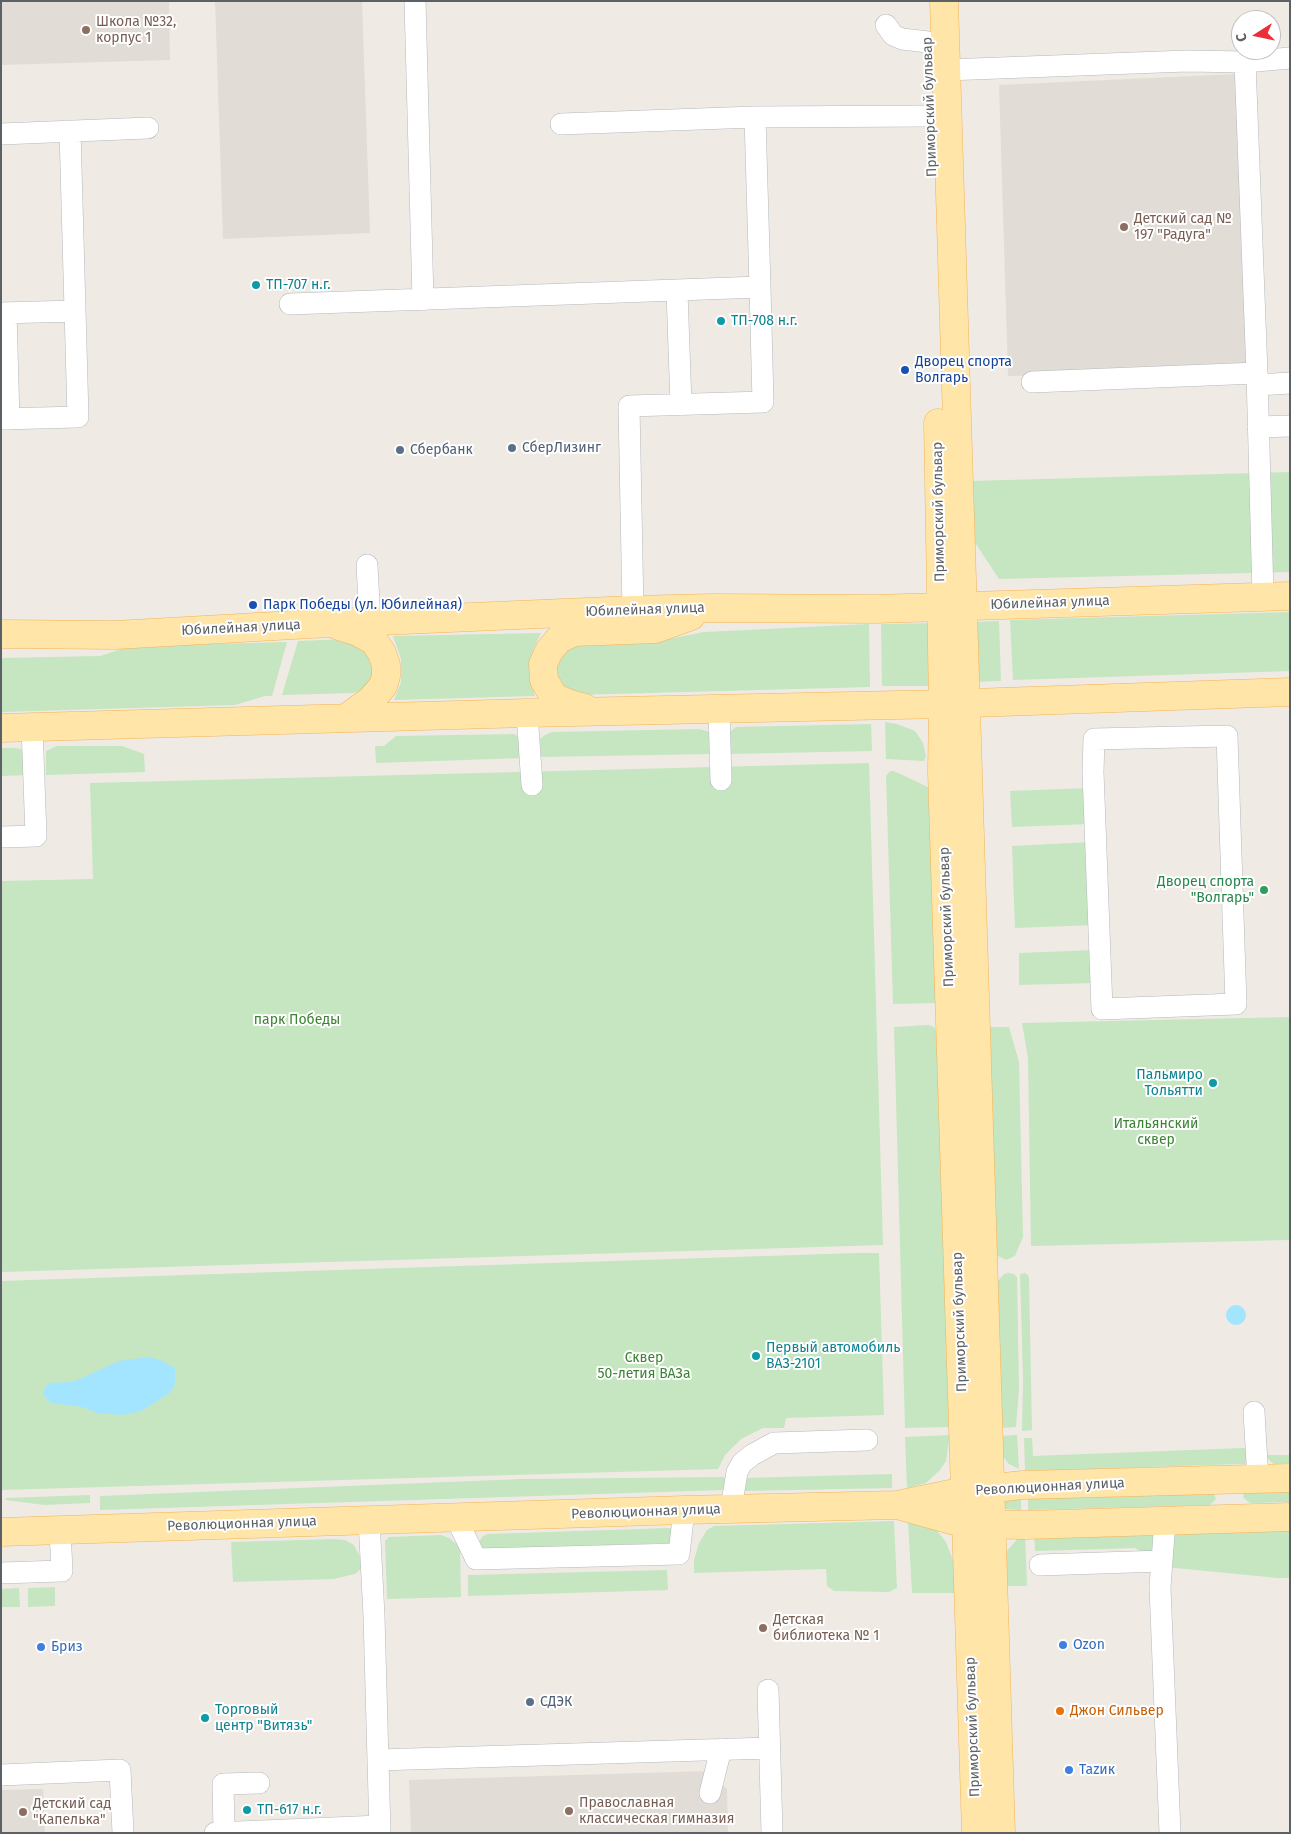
<!DOCTYPE html>
<meta charset="utf-8">
<style>
body{margin:0}
#map{position:relative;width:1291px;height:1834px;overflow:hidden;background:#efebe4;font-family:"Fira Sans",sans-serif}
canvas{display:block}
.frame{position:absolute;inset:0;border:2px solid #5c6165;pointer-events:none}
.north{position:absolute;left:1231px;top:10px;width:50px;height:50px;box-sizing:border-box;background:#fff;border:1px solid #bec0c1;border-radius:50%;rotate:260deg;font-size:14px;font-weight:700;line-height:20px;text-align:center;color:#5c6165}
.north::after{content:'';display:block;margin:auto;width:18px;height:22px;background:#ea2e3a;clip-path:polygon(50% 0,100% 100%,50% 72%,0 100%)}
</style>
<div id="map">
<canvas width="1291" height="1834"></canvas>
<div class="frame"></div>
<div class="north">С</div>
</div>
<script>
const ctx = document.querySelector('canvas').getContext('2d');
ctx.lineJoin = 'round';
function paint(path, color) {
  ctx.fillStyle = color;
  ctx.fill(path, 'evenodd');
}
function poly(rows) {
  const path = new Path2D();
  for (const r of rows) {
    if (r.length === 3) {
      path.moveTo(r[0] + r[2], r[1]);
      path.arc(r[0], r[1], r[2], 0, 2 * Math.PI);
      continue;
    }
    path.moveTo(r[0], r[1]);
    for (let i = 2; i < r.length; i += 2) path.lineTo(r[i], r[i + 1]);
  }
  return path;
}
function strokePath(path, color, width, dash) {
  ctx.strokeStyle = color;
  ctx.lineWidth = width;
  ctx.lineCap = dash ? 'butt' : 'round';
  ctx.setLineDash(dash || []);
  ctx.stroke(path);
}
function drawText(font, color, halo, rows, align = 'center') {
  ctx.font = font + ' "Fira Sans",sans-serif';
  ctx.lineWidth = 4;
  ctx.setLineDash([]);
  ctx.textBaseline = 'middle';
  ctx.strokeStyle = halo;
  ctx.fillStyle = color;
  for (const [text, x, y, turn = 0] of rows) {
    ctx.save();
    ctx.translate(x, y);
    ctx.rotate((+turn || 0) * Math.PI / 180);
    ctx.textAlign = isNaN(turn) ? turn : align;
    if (halo) ctx.strokeText(text, 0, 0);
    ctx.fillText(text, 0, 0);
    ctx.restore();
  }
}
const education = poly([
 [1,1,169,1,170,60,1,65],
 [215,1,362,1,370,233,223,239],
 [1237,74,1251,370,1008,376,999,85],
 [708,1771,727,1789,728,1833,411,1833,409,1780],
 [43,1789,45,1833,1,1833,1,1790]
]);
const green = poly([
 [1290,472,1290,572,999,579,974,541,972,481],
 [1290,612,1290,671,1013,680,1010,620],
 [999,621,1001,681,973,682,971,622],
 [936,623,937,686,882,686,881,624],
 [869,624,870,687,575,695,566,691,555,674,558,655,573,643,669,639,704,632],
 [541,633,533,650,530,678,535,696,394,700,401,682,401,659,393,636],
 [346,639,367,646,375,677,361,691,353,693,282,695,298,641],
 [287,642,272,696,265,696,235,705,1,712,1,658,100,656,130,646],
 [885,722,897,724,915,731,923,743,926,756,924,761,886,759],
 [871,724,872,751,729,754,729,733,736,727],
 [699,729,707,731,713,735,713,754,541,757,540,739,545,735,552,732],
 [514,734,520,738,523,758,376,763,375,746,384,746,396,736],
 [57,746,122,746,144,754,145,772,46,775,46,751],
 [1,748,15,748,25,750,29,775,1,776],
 [869,763,883,1245,1,1272,1,881,93,879,90,783],
 [890,771,894,771,934,790,939,1003,893,1004,886,776],
 [1089,788,1090,824,1012,827,1010,791],
 [1091,842,1094,925,1015,928,1012,846],
 [1095,950,1096,983,1019,985,1019,953],
 [1290,1017,1290,1240,1031,1246,1028,1058,1022,1023],
 [929,1025,934,1027,939,1036,949,1427,905,1428,894,1027],
 [988,1027,1009,1027,1019,1062,1023,1237,1015,1256,1006,1260,996,1255],
 [857,1253,879,1253,884,1415,786,1418,784,1428,763,1428,741,1439,725,1455,718,1469,1,1490,1,1281],
 [1009,1273,1014,1274,1017,1277,1019,1389,1016,1427,1000,1428,997,1282,1004,1274],
 [1025,1273,1028,1275,1029,1279,1032,1430,1022,1431,1023,1379,1020,1274],
 [950,1435,946,1461,940,1470,926,1483,907,1488,905,1437],
 [1017,1435,1019,1469,1009,1464,1001,1454,1000,1436],
 [1024,1438,1032,1438,1033,1456,1244,1448,1248,1450,1249,1461,1245,1464,1239,1464,1032,1471,1025,1470],
 [1266,1455,1290,1455,1290,1463,1274,1464,1270,1461],
 [892,1474,892,1488,744,1491,744,1478],
 [723,1477,727,1479,724,1490,100,1510,100,1496,522,1479],
 [1290,1488,1290,1502,1252,1503,1248,1502,1243,1497,1244,1493],
 [1213,1492,1216,1499,1210,1505,1028,1510,1028,1495],
 [90,1495,90,1503,44,1505,6,1500,6,1498],
 [1021,1496,1021,1510,1005,1509,1004,1498],
 [894,1521,897,1588,889,1592,834,1591,827,1586,826,1569,694,1573,694,1560,699,1543,707,1530,714,1526],
 [908,1521,934,1527,946,1542,953,1560,956,1593,912,1593],
 [1290,1526,1290,1578,1278,1578,1165,1567,1171,1532],
 [670,1528,673,1530,670,1543,489,1549,483,1548,479,1542,483,1536,488,1534],
 [1152,1533,1156,1538,1152,1551,1140,1551,1135,1548,1035,1551,1034,1534],
 [441,1535,449,1538,460,1547,461,1597,387,1599,385,1541,389,1537],
 [1025,1535,1027,1586,1004,1586,1005,1558,1007,1551,1019,1537],
 [333,1539,345,1540,354,1545,362,1561,361,1569,355,1574,334,1579,233,1582,231,1542],
 [667,1570,668,1590,468,1596,468,1575],
 [55,1587,55,1606,28,1607,28,1588],
 [19,1588,20,1607,1,1607,1,1589]
]);
const water = poly([
 [1236,1315,10],
 [149,1357,160,1360,175,1368,175,1384,170,1393,141,1411,123,1415,97,1413,83,1407,51,1403,43,1395,45,1388,49,1383,71,1382,82,1378,119,1361]
]);
const minor = poly([
 [415,1,423,300],
 [886,25,893,35,902,39,928,42],
 [1245,62,1257,373,1263,596],
 [946,70,1187,61,1245,62,1290,58],
 [755,117,930,116],
 [1,134,148,128],
 [677,291,681,405],
 [290,304,760,287,755,117,561,124],
 [1,313,74,311],
 [6,313,9,419],
 [1032,382,1257,373],
 [1257,385,1290,383],
 [1,419,78,417,70,131],
 [1258,427,1290,426],
 [367,565,370,622],
 [633,610,629,406,763,402,760,287],
 [719,710,721,780],
 [527,713,532,785],
 [1227,736,1236,1004,1102,1009,1093,772,1094,739,1227,736],
 [1,837,36,836,32,727],
 [1254,1412,1258,1480],
 [731,1509,737,1472,742,1463,752,1455,774,1443,867,1440],
 [456,1518,476,1559,679,1554,684,1510],
 [369,1520,374,1616,380,1833],
 [1165,1521,1160,1587,1170,1833],
 [1040,1565,1162,1561],
 [1,1573,62,1571,60,1530],
 [768,1690,772,1833],
 [378,1760,769,1748],
 [1,1775,120,1770,123,1833],
 [710,1793,721,1749],
 [224,1832,223,1784,259,1783],
 [215,1833,380,1826]
]);
const major = poly([
 [944,1,1001,1833],
 [938,423,943,704,942,772,976,1833],
 [339,626,358,632,374,641,382,653,386,665,386,676,383,686,371,700,346,718],
 [1,634,115,635,311,624,633,610,713,608,875,609,1290,596],
 [585,708,570,704,554,697,544,680,543,664,549,651,559,639,574,632,655,629,691,616],
 [1,728,527,713,943,704,1290,692],
 [901,1506,966,1524,1026,1525,1290,1517],
 [1,1532,684,1510,897,1505,965,1491,1023,1485,1290,1478]
]);
const markers = [
 [86,30,5,"#8d6e63"],
 [1124,227,5,"#8d6e63"],
 [256,285,5,"#0f9aa8"],
 [721,321,5,"#0f9aa8"],
 [905,370,5,"#1a4fb4"],
 [512,448,5,"#5c6f8a"],
 [400,450,5,"#5c6f8a"],
 [253,605,5,"#1a4fb4"],
 [1264,890,5,"#2e9e5b"],
 [1213,1083,5,"#0f9aa8"],
 [756,1356,5,"#0f9aa8"],
 [763,1628,5,"#8d6e63"],
 [1063,1645,5,"#3f7fe0"],
 [41,1647,5,"#3f7fe0"],
 [530,1702,5,"#5c6f8a"],
 [1060,1711,5,"#e8710a"],
 [205,1718,5,"#0f9aa8"],
 [1069,1770,5,"#3f7fe0"],
 [247,1810,5,"#0f9aa8"],
 [569,1811,5,"#8d6e63"],
 [23,1812,5,"#8d6e63"]
];
const educationNames = [
 ["Школа №32,",96,22],
 ["корпус 1",96,38],
 ["Детский сад №",1134,219],
 ["197 \"Радуга\"",1134,235],
 ["Детская",773,1620],
 ["библиотека № 1",773,1636],
 ["Православная",579,1803],
 ["классическая гимназия",579,1819],
 ["Детский сад",33,1804],
 ["\"Капелька\"",33,1820]
];
const streetNames = [
 ["Приморский бульвар",930,107,-92],
 ["Приморский бульвар",939,512,-91],
 ["Юбилейная улица",1050,603,-2],
 ["Юбилейная улица",645,610,-2],
 ["Юбилейная улица",241,628,-3],
 ["Приморский бульвар",947,917,-92],
 ["Приморский бульвар",960,1322,-92],
 ["Революционная улица",1050,1487,-3],
 ["Революционная улица",646,1512,-2],
 ["Революционная улица",242,1524,-2],
 ["Приморский бульвар",973,1727,-92]
];
const cultureNames = [
 ["ТП-707 н.г.",266,285],
 ["ТП-708 н.г.",731,321],
 ["Пальмиро",1203,1075,"right"],
 ["Тольятти",1203,1091,"right"],
 ["Первый автомобиль",766,1348],
 ["ВАЗ-2101",766,1364],
 ["Торговый",215,1710],
 ["центр \"Витязь\"",215,1726],
 ["ТП-617 н.г.",257,1810]
];
const transitNames = [
 ["Дворец спорта",915,362],
 ["Волгарь",915,378],
 ["Парк Победы (ул. Юбилейная)",263,605]
];
const serviceNames = [
 ["СберЛизинг",522,448],
 ["Сбербанк",410,450],
 ["СДЭК",540,1702]
];
const leisureNames = [
 ["Дворец спорта",1254,882],
 ["\"Волгарь\"",1254,898]
];
const parkNames = [
 ["парк Победы",297,1020],
 ["Итальянский",1156,1124],
 ["сквер",1156,1140],
 ["Сквер",644,1358],
 ["50-летия ВАЗа",644,1374]
];
const shopNames = [
 ["Ozon",1073,1645],
 ["Бриз",51,1647],
 ["Таzик",1079,1770]
];
const foodNames = [
 ["Джон Сильвер",1070,1711]
];
paint(education, '#e1dcd5');
paint(green, '#c5e6c0');
paint(water, '#a3e4ff');
strokePath(minor, '#b4b8bb', 22);
strokePath(major, '#f2b259', 29);
strokePath(minor, '#fff', 21);
strokePath(major, '#ffe5a8', 28);
for (const [x, y, r, color] of markers) {
  const dot = new Path2D();
  dot.arc(x, y, r, 0, 2 * Math.PI);
  ctx.fillStyle = color;
  ctx.fill(dot);
  strokePath(dot, '#fff', 2);
}
drawText('14px', '#785e54', '#fff', educationNames, 'left');
drawText('14px', '#5c6165', '#fff', streetNames);
drawText('14px', '#0d838f', '#fff', cultureNames, 'left');
drawText('14px', '#164399', '#fff', transitNames, 'left');
drawText('14px', '#4e5e75', '#fff', serviceNames, 'left');
drawText('14px', '#27864d', '#fff', leisureNames, 'right');
drawText('14px', '#3b8434', '#fff', parkNames);
drawText('14px', '#366cbe', '#fff', shopNames, 'left');
drawText('14px', '#c56008', '#fff', foodNames, 'left');
</script>
